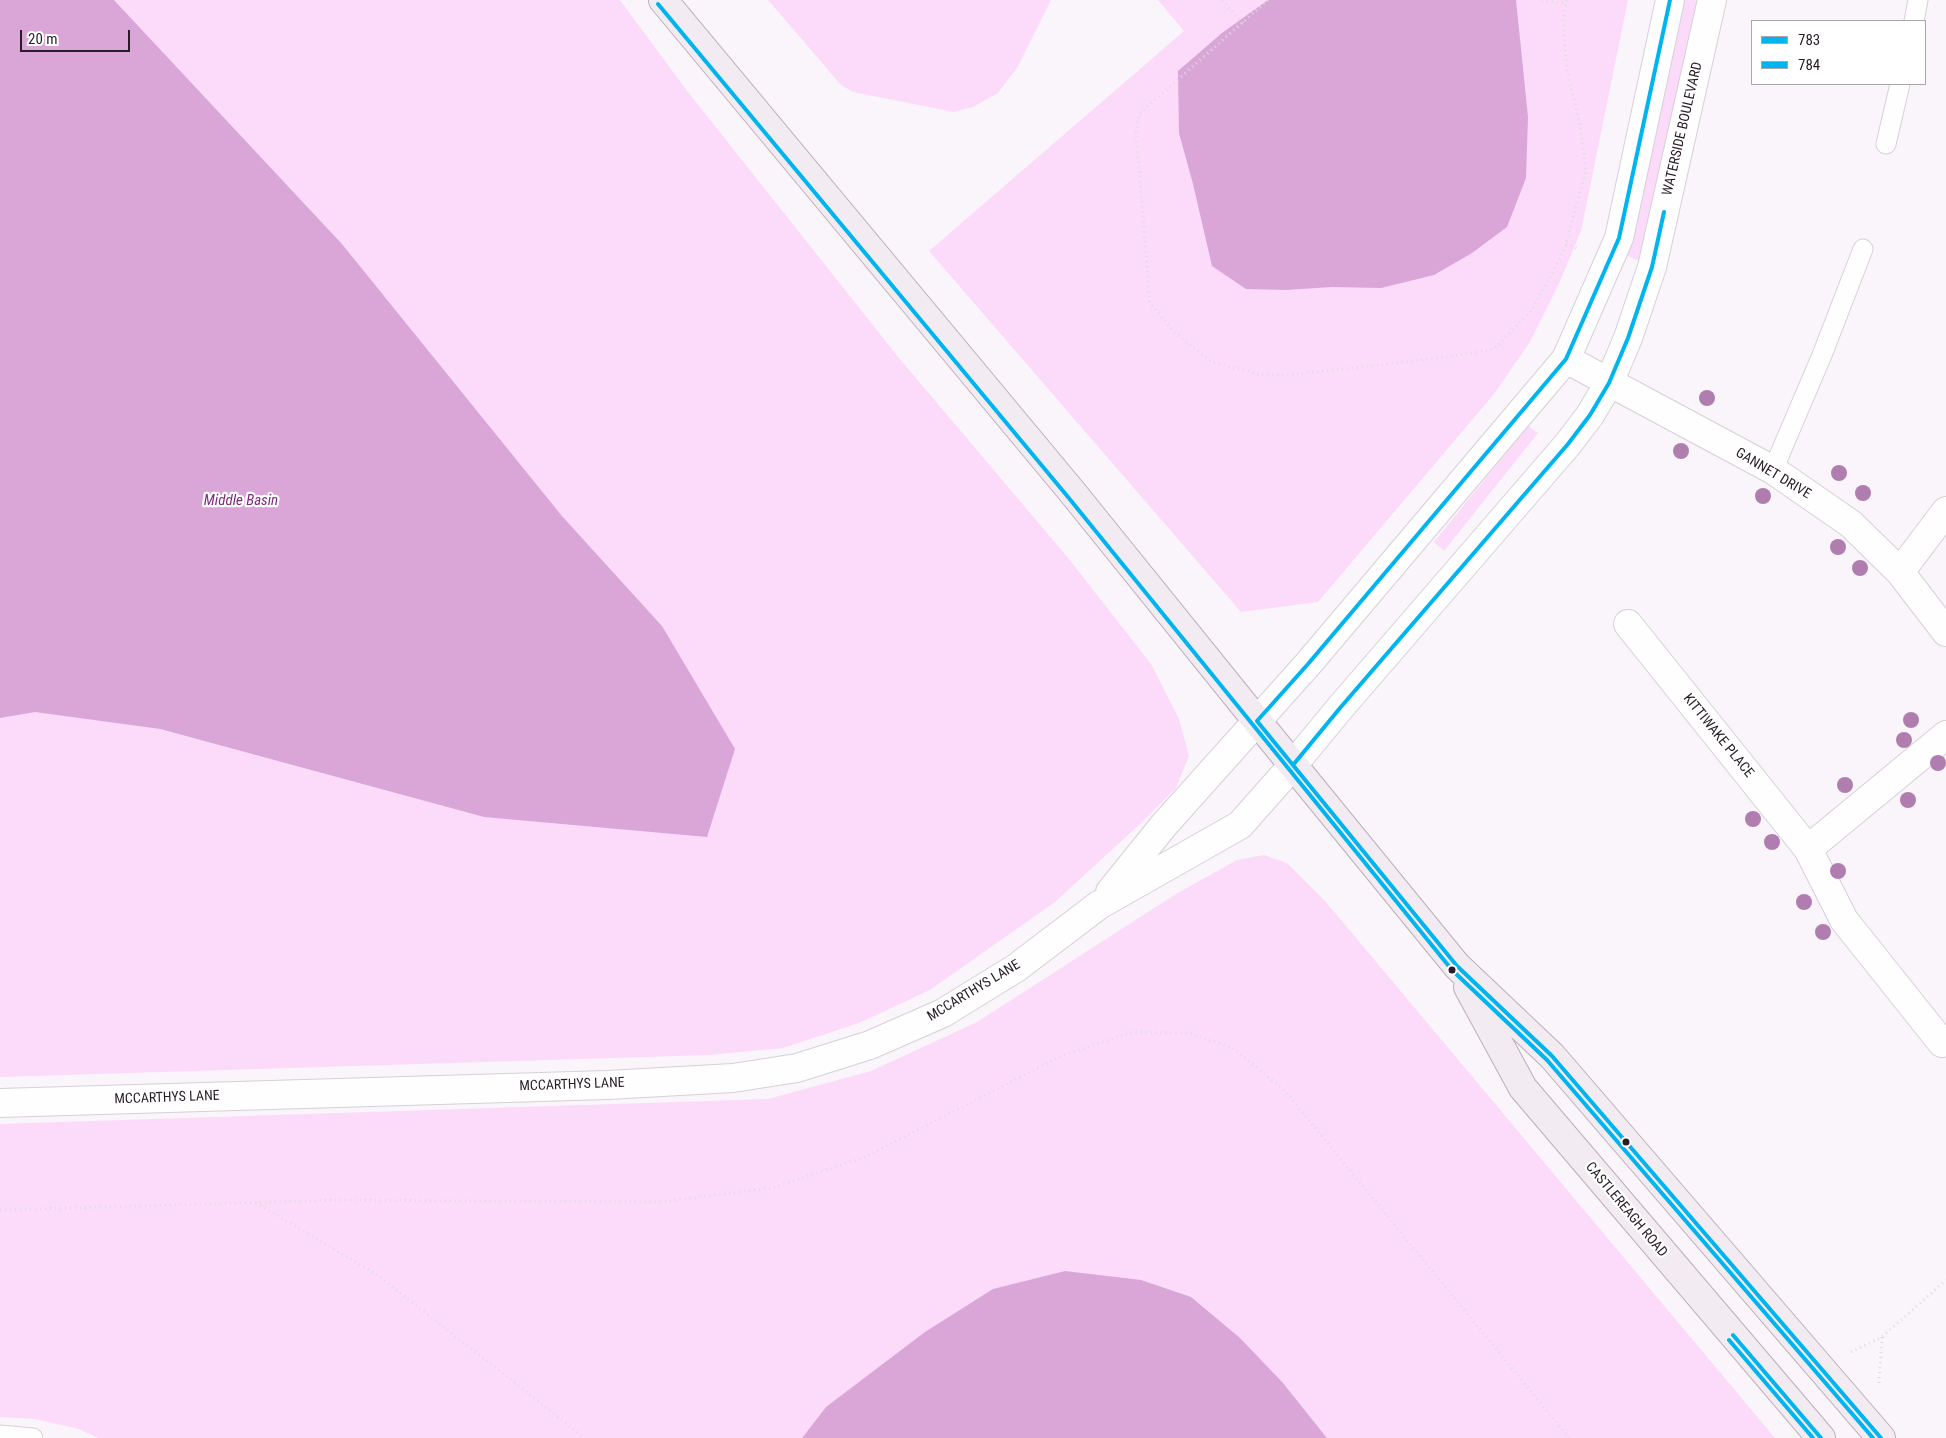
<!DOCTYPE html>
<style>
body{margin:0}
#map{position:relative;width:1946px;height:1438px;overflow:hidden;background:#faf5fa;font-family:"Roboto Condensed",sans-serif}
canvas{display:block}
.legend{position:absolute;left:1751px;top:20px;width:175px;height:65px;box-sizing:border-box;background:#fff;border:1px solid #a9a5a8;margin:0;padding:6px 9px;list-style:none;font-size:15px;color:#271d26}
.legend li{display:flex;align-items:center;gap:10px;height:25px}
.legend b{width:25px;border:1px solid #a9a5a8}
.scale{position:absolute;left:20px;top:30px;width:110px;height:22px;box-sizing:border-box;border:2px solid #271d26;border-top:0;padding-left:6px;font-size:15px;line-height:18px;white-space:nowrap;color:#271d26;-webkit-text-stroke:4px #fff;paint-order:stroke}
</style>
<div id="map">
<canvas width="1946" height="1438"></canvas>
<ul class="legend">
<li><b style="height:6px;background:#00b5ef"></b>783</li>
<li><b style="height:6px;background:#00b5ef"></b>784</li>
</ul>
<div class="scale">20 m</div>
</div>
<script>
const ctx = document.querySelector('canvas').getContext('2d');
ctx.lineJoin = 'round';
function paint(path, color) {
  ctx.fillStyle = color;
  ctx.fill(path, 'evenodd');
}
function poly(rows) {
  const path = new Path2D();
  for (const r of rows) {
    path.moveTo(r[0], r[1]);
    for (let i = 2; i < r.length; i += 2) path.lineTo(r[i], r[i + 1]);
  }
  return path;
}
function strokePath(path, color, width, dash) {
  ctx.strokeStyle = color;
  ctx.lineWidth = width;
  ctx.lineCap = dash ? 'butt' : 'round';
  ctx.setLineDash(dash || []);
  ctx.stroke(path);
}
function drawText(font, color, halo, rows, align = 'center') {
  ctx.font = font + ' "Roboto Condensed",sans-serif';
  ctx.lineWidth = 4.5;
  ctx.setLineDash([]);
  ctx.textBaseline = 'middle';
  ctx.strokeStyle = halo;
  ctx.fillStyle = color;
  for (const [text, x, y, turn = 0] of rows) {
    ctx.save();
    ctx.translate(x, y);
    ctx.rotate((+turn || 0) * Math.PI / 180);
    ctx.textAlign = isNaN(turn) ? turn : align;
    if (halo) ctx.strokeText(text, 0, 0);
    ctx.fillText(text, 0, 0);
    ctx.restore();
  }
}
const green = poly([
 [114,0,620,0,688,92,899,358,1069,559,1151,664,1179,719,1189,756,1176,788,1139,825,1055,902,930,990,859,1023,783,1048,709,1055,0,1077,0,718,35,711,160,729,484,817,662,626,562,516,342,244],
 [768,0,1051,0,1017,68,998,93,973,107,954,112,853,92,841,85],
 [1158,0,1628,0,1581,231,1558,286,1530,342,1494,394,1318,602,1241,612,929,251,1184,31],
 [1685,0,1701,0,1643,262,1627,256,1631,246],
 [1528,426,1538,433,1444,551,1434,542],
 [1264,855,1287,863,1326,902,1775,1438,1327,1438,1283,1383,826,1407,802,1438,98,1438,79,1429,34,1419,0,1417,0,1124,768,1099,871,1071,977,1022,1176,894,1237,860]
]);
const water = poly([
 [0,0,114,0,342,244,562,516,662,626,735,749,707,837,484,817,160,729,35,712,0,718],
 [1268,0,1516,0,1528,117,1526,178,1507,227,1472,253,1434,275,1381,288,1332,287,1286,290,1246,289,1212,266,1193,184,1179,133,1178,71,1222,33],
 [1065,1271,1141,1280,1191,1297,1240,1338,1283,1383,1327,1438,802,1438,826,1407,925,1332,993,1289]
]);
const path = poly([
 [1222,0,1243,23],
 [1268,0,1139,114,1136,133,1150,303,1175,333,1212,362,1262,375,1288,375,1448,357,1494,349,1532,310,1564,251,1586,170,1580,126,1567,69,1563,20,1567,0],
 [1542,0,1566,4],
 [1566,244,1579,249],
 [256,1203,376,1274,585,1438],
 [0,1210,340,1200,660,1202,772,1188,865,1157,1061,1056,1133,1032,1189,1033,1233,1048,1285,1091,1569,1438],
 [1851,1352,1882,1337,1946,1280],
 [1879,1383,1882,1337]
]);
const lane = poly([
 [1914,21,1918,0],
 [1886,144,1900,84],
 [1773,470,1822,355,1863,249],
 [0,1435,33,1438]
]);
const street = poly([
 [1566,359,1773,470,1851,524,1900,572,1946,632],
 [1900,572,1946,511],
 [1628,624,1808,849,1844,920,1942,1043],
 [1808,849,1946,735],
 [1110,892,1164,825,1257,721],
 [0,1103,608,1085,733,1078,797,1068,870,1045,943,1013,1016,968,1099,905,1240,825,1293,765]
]);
const secondary = poly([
 [1257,721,1308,664,1566,359,1619,238,1670,0],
 [1293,765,1340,708,1568,444,1590,415,1609,383,1628,338,1652,267,1712,0]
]);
const primary = poly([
 [663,0,1073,493,1257,721,1457,966,1552,1056,1881,1438],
 [1468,987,1523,1088,1821,1438]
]);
const bus1 = poly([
 [1670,0,1619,238,1566,359,1308,664,1257,721,1457,966,1552,1056,1881,1438],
 [1293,765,1340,708,1568,444,1590,415,1609,383,1628,338,1652,267,1664,212],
 [1733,1335,1821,1438]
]);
const bus2 = poly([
 [658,4,1068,497,1452,970,1547,1060,1873,1438],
 [1729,1340,1813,1438]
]);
const trees = [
 [1707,398],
 [1681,451],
 [1839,473],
 [1863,493],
 [1763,496],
 [1838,547],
 [1860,568],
 [1911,720],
 [1904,740],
 [1938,763],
 [1845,785],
 [1908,800],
 [1753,819],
 [1772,842],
 [1838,871],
 [1804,902],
 [1823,932]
];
const markers = [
 [1452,970,4.5,"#271d26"],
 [1626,1142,4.5,"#271d26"]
];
const streetNames = [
 ["WATERSIDE BOULEVARD",1683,129,-77],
 ["GANNET DRIVE",1773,474,31],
 ["KITTIWAKE PLACE",1718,736,51],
 ["MCCARTHYS LANE",974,991,-31],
 ["MCCARTHYS LANE",572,1085,-2],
 ["MCCARTHYS LANE",167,1098,-2],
 ["CASTLEREAGH ROAD",1626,1210,50]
];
const waterNames = [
 ["Middle Basin",241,501]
];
paint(green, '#fbdbf9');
paint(water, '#d9a6d7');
strokePath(lane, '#d7d0d7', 21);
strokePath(street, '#d7d0d7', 30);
strokePath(secondary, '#d7d0d7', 30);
strokePath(primary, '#bcafbb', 30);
strokePath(path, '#dddcdd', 3, [1, 4]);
strokePath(lane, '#fefefe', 19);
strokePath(street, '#fefefe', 28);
strokePath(secondary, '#fefefe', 28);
strokePath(primary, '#f2ebf1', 28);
strokePath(bus1, '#00b5ef', 4);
strokePath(bus2, '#00b5ef', 4);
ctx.fillStyle = '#af7eaf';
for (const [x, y] of trees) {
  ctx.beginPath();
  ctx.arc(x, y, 8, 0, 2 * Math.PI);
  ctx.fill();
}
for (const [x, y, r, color] of markers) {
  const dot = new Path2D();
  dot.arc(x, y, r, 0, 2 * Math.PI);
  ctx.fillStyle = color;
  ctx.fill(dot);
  strokePath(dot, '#fff', 2);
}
drawText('14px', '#271d26', '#fff', streetNames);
drawText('italic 15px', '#7d2a7c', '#fff', waterNames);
</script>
